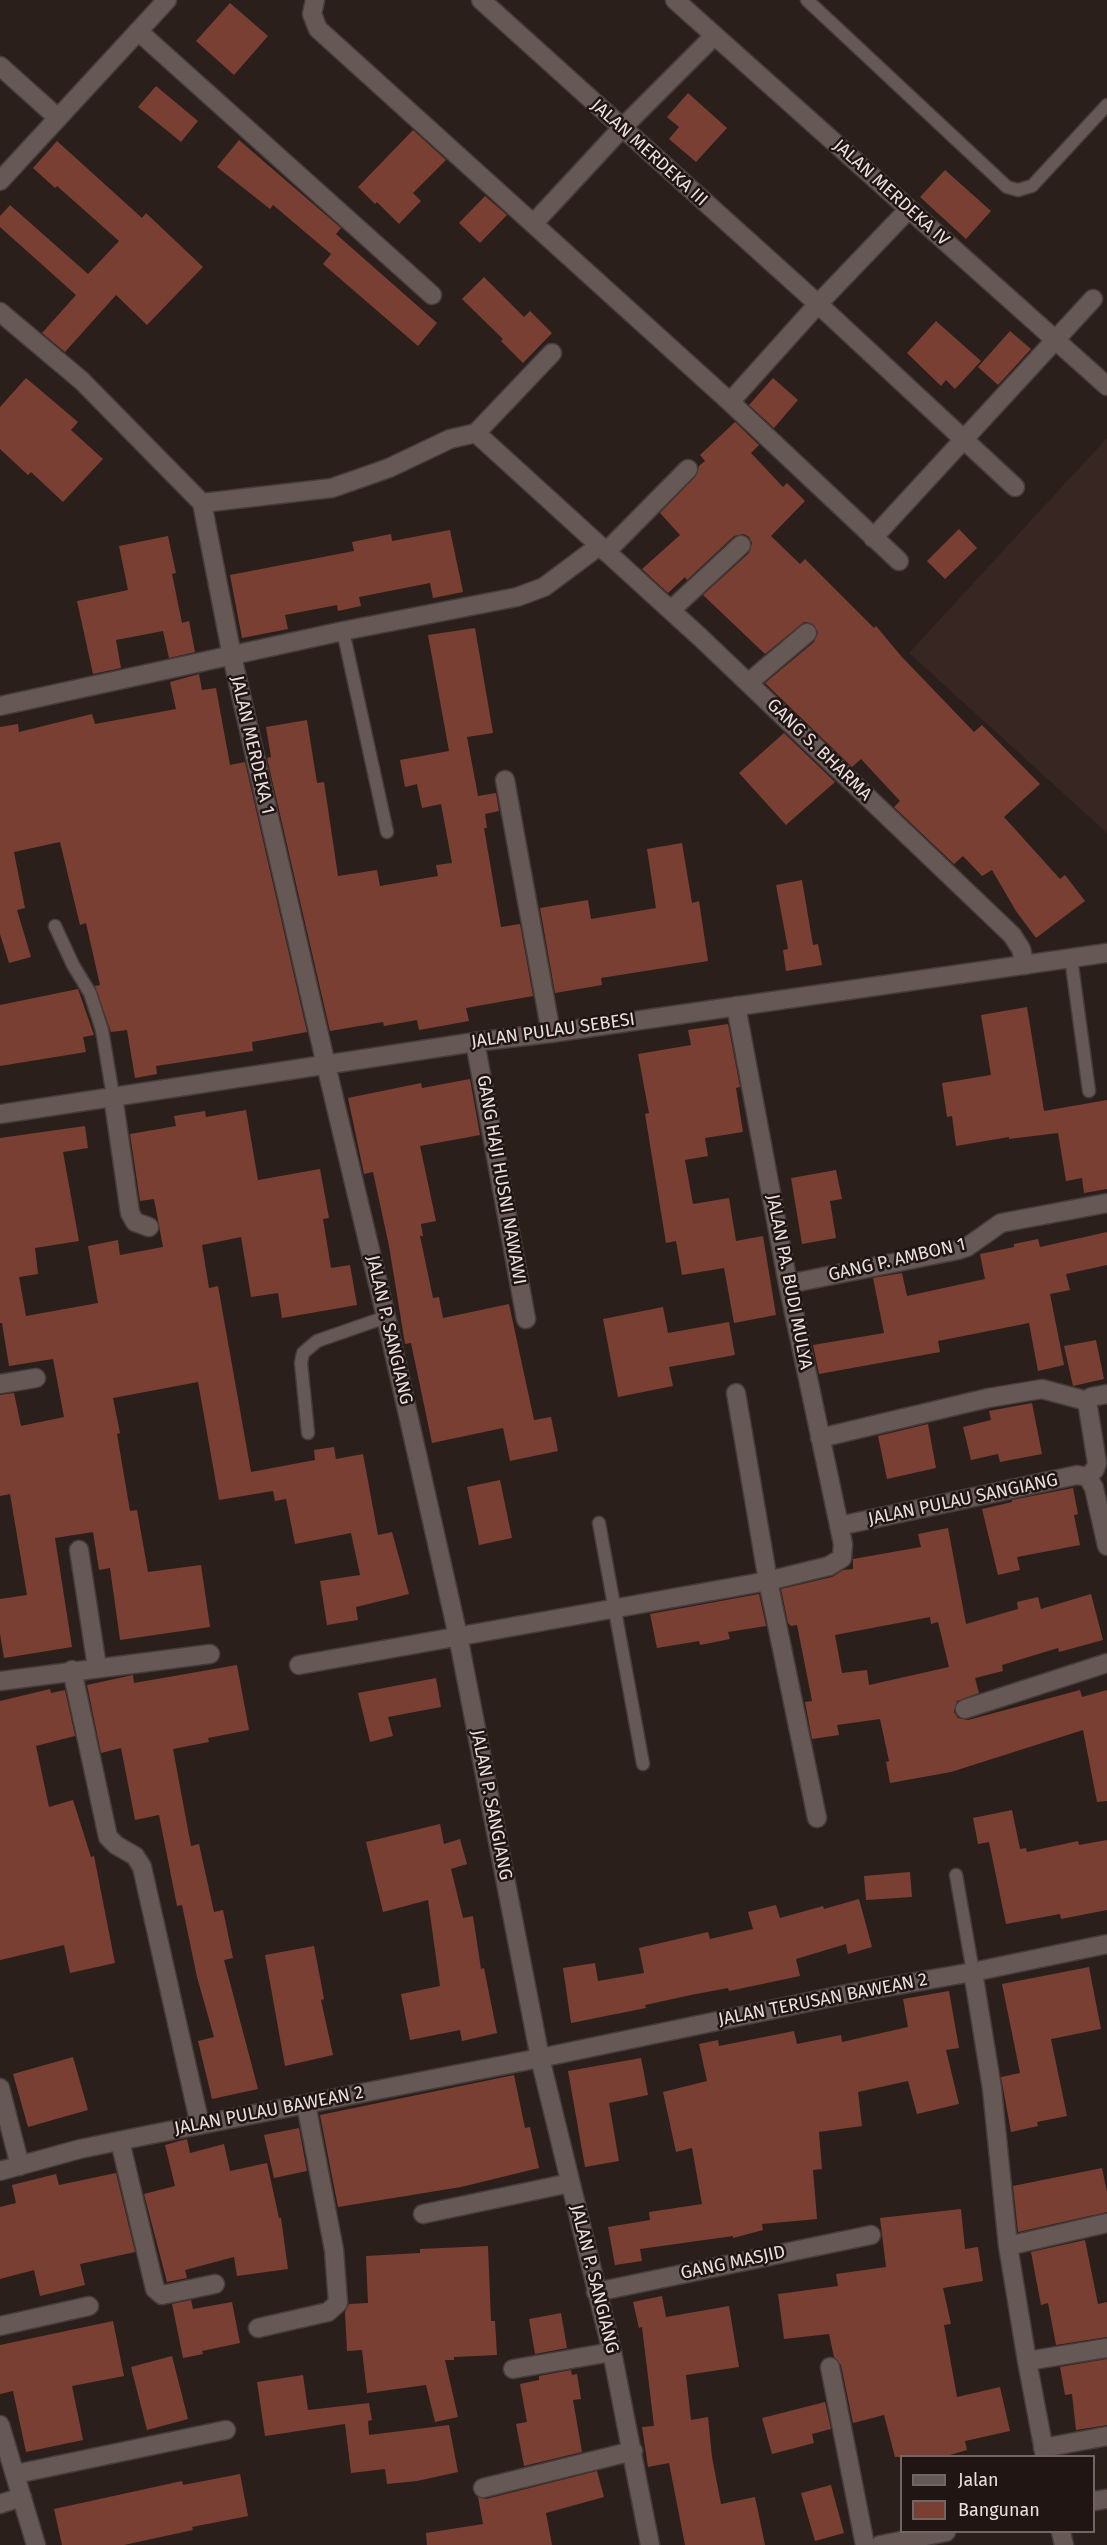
<!DOCTYPE html>
<style>
body{margin:0}
#map{position:relative;width:1107px;height:2545px;overflow:hidden;background:#2b1f1c;font-family:"Fira Sans",sans-serif}
canvas{display:block}
.legend{position:absolute;left:900px;top:2455px;width:195px;height:78px;box-sizing:border-box;background:#211513;border:2px solid #716664;margin:0;padding:8px 10px;list-style:none;font-size:18px;color:#e8e0de}
.legend li{display:flex;align-items:center;gap:12px;height:30px}
.legend b{width:30px;border:2px solid #716664}
</style>
<div id="map">
<canvas width="1107" height="2545"></canvas>
<ul class="legend">
<li><b style="height:8px;background:#665855"></b>Jalan</li>
<li><b style="height:16px;background:#7a3f33"></b>Bangunan</li>
</ul>
</div>
<script>
const ctx = document.querySelector('canvas').getContext('2d');
ctx.lineJoin = 'round';
function paint(path, color) {
  ctx.fillStyle = color;
  ctx.fill(path, 'evenodd');
}
function poly(rows) {
  const path = new Path2D();
  for (const r of rows) {
    path.moveTo(r[0], r[1]);
    for (let i = 2; i < r.length; i += 2) path.lineTo(r[i], r[i + 1]);
  }
  return path;
}
function strokePath(path, color, width, dash) {
  ctx.strokeStyle = color;
  ctx.lineWidth = width;
  ctx.lineCap = dash ? 'butt' : 'round';
  ctx.setLineDash(dash || []);
  ctx.stroke(path);
}
function drawText(font, color, halo, rows, align = 'center') {
  ctx.font = font + ' "Fira Sans",sans-serif';
  ctx.lineWidth = 5;
  ctx.setLineDash([]);
  ctx.textBaseline = 'middle';
  ctx.strokeStyle = halo;
  ctx.fillStyle = color;
  for (const [text, x, y, turn = 0] of rows) {
    ctx.save();
    ctx.translate(x, y);
    ctx.rotate((+turn || 0) * Math.PI / 180);
    ctx.textAlign = isNaN(turn) ? turn : align;
    if (halo) ctx.strokeText(text, 0, 0);
    ctx.fillText(text, 0, 0);
    ctx.restore();
  }
}
const built = poly([
 [1107,438,1107,833,909,653]
]);
const building = poly([
 [230,3,268,36,234,75,196,41],
 [156,86,198,121,181,142,138,107],
 [688,93,727,128,696,162,669,139,679,127,667,117],
 [413,130,446,160,413,193,421,201,399,224,377,202,375,204,358,187],
 [239,140,341,228,336,234,437,323,418,346,323,264,331,254,273,205,270,209,217,167],
 [57,141,142,218,146,213,203,267,147,325,116,295,65,352,42,333,76,295,0,227,0,216,10,205,88,274,119,241,57,186,55,188,33,168],
 [945,170,991,211,966,239,920,197],
 [485,196,507,215,480,243,459,223],
 [484,277,524,317,530,311,552,333,523,363,501,341,503,339,462,299],
 [936,321,981,361,955,389,946,380,941,386,907,353],
 [1010,331,1031,349,998,385,978,367],
 [26,378,78,422,71,430,103,459,63,502,31,472,28,475,0,449,0,407],
 [773,378,798,400,774,428,749,405],
 [735,422,759,445,751,453,783,487,787,483,805,501,771,536,800,564,805,559,874,628,876,626,901,656,974,732,982,725,1040,784,1004,817,1060,879,1065,875,1085,901,1036,938,1016,911,992,870,982,876,963,856,954,864,894,807,900,801,861,759,852,767,765,683,814,642,818,632,811,623,804,622,765,654,703,595,749,553,752,543,749,537,744,534,734,536,687,580,685,577,668,593,642,569,680,535,660,513,696,476,699,466,705,461,700,455],
 [959,529,977,548,945,579,927,561],
 [450,530,463,592,433,598,430,583,359,597,361,606,338,611,337,605,285,615,288,629,242,638,230,575,354,551,352,542,391,534,392,541],
 [168,536,176,573,172,574,182,623,189,621,195,652,169,658,163,631,116,640,121,668,93,674,77,601,128,590,119,546],
 [475,628,493,733,467,737,478,796,496,793,499,811,485,814,487,828,484,828,501,927,520,924,533,996,466,1008,469,1021,419,1030,417,1020,384,1026,383,1022,330,1031,267,758,271,757,266,727,307,720,317,783,324,782,338,876,377,870,380,886,438,876,436,865,452,863,441,804,422,808,417,784,405,787,400,760,449,751,428,635],
 [199,674,202,690,216,688,230,765,245,762,307,1032,252,1042,253,1051,156,1066,157,1074,135,1078,127,1030,111,1032,95,986,100,985,86,923,80,925,60,842,14,852,25,908,17,910,31,957,9,963,0,934,0,727,18,724,19,732,92,714,95,724,176,709,170,682],
 [784,733,835,782,786,825,739,773],
 [682,843,692,903,699,901,708,961,601,978,602,985,555,993,540,908,588,900,591,919,656,908,647,849],
 [802,880,813,945,818,944,822,965,786,971,783,950,788,949,776,885],
 [78,989,94,1035,83,1037,86,1052,0,1066,0,1005],
 [1027,1007,1044,1111,1107,1100,1107,1189,1084,1193,1082,1178,1066,1181,1058,1133,1009,1139,1009,1137,956,1146,952,1116,947,1117,942,1083,991,1075,981,1015],
 [728,1024,740,1087,736,1088,743,1132,705,1138,708,1156,685,1160,693,1204,729,1198,736,1241,763,1236,776,1315,734,1323,724,1268,682,1275,676,1241,666,1243,645,1114,649,1113,638,1054,691,1045,688,1030],
 [470,1079,480,1135,420,1146,436,1221,421,1224,423,1236,420,1236,433,1298,439,1297,443,1318,509,1304,534,1420,551,1417,558,1451,510,1461,503,1428,432,1443,411,1343,405,1344,389,1246,373,1172,364,1174,348,1098,421,1083,422,1088],
 [246,1110,258,1180,320,1169,329,1218,323,1219,331,1268,350,1265,357,1305,282,1318,278,1293,251,1297,241,1237,202,1245,209,1288,218,1286,251,1472,315,1460,314,1450,334,1447,336,1459,363,1454,378,1535,392,1532,409,1594,356,1607,358,1620,327,1625,320,1581,360,1575,351,1533,295,1544,286,1499,275,1501,273,1491,219,1500,198,1382,113,1398,120,1433,117,1434,130,1511,137,1510,148,1572,201,1565,210,1627,120,1640,110,1568,99,1570,93,1532,55,1538,72,1647,4,1658,0,1634,0,1599,27,1595,10,1494,0,1496,0,1395,14,1393,21,1426,64,1417,53,1359,9,1366,2,1323,0,1323,0,1138,85,1126,88,1148,63,1152,79,1241,35,1248,38,1274,19,1277,26,1316,98,1303,88,1246,118,1240,120,1255,163,1247,154,1199,140,1201,130,1134,176,1126,174,1116,205,1111,206,1117],
 [836,1170,842,1199,830,1201,836,1238,802,1244,791,1178],
 [1107,1232,1107,1265,1066,1274,1070,1290,1050,1294,1064,1365,1038,1371,1029,1323,938,1341,940,1352,819,1374,813,1345,884,1333,873,1278,902,1273,907,1296,985,1279,980,1254,1014,1247,1014,1244,1038,1239,1040,1247],
 [663,1307,668,1333,729,1322,735,1355,669,1367,673,1386,618,1397,603,1319],
 [1096,1340,1104,1379,1073,1386,1064,1346],
 [1032,1403,1042,1454,1000,1462,998,1454,971,1460,963,1427,991,1420,989,1411],
 [928,1424,936,1468,887,1479,878,1436],
 [500,1480,512,1538,479,1545,467,1487],
 [1073,1488,1078,1514,1074,1515,1080,1545,1017,1557,1020,1570,998,1575,982,1509,1012,1502,1012,1500],
 [948,1528,966,1624,1018,1609,1017,1602,1038,1597,1041,1609,1091,1594,1103,1640,1059,1652,1058,1648,1002,1665,1003,1671,975,1678,979,1693,957,1701,954,1712,958,1718,968,1720,1080,1690,1082,1697,1107,1690,1107,1801,1097,1802,1083,1730,951,1772,890,1783,886,1762,889,1761,880,1719,837,1725,839,1735,812,1739,805,1702,812,1701,797,1625,791,1626,788,1623,781,1589,832,1577,843,1570,853,1569,853,1559,921,1547,918,1534],
 [930,1617,931,1624,938,1622,949,1667,869,1685,867,1670,842,1673,835,1635],
 [759,1594,766,1626,728,1632,730,1639,700,1645,699,1641,657,1648,650,1614],
 [237,1665,249,1730,208,1738,209,1742,173,1749,191,1846,199,1844,214,1912,223,1910,233,1958,224,1960,258,2089,212,2099,198,2041,214,2037,197,1977,182,1905,177,1906,159,1815,135,1820,121,1748,101,1753,87,1685,133,1675,134,1683],
 [436,1678,441,1707,388,1717,393,1736,370,1742,358,1693],
 [50,1689,51,1693,65,1690,75,1736,36,1746,49,1807,73,1800,91,1857,94,1856,115,1963,70,1973,64,1945,0,1960,0,1701],
 [1012,1810,1020,1849,1026,1848,1027,1852,1078,1841,1079,1845,1107,1840,1107,1910,1061,1919,1060,1914,1006,1924,989,1842,978,1844,973,1818],
 [440,1824,444,1844,460,1839,467,1864,451,1869,463,1918,473,1916,481,1969,484,1968,497,2033,462,2041,460,2030,410,2040,401,1994,440,1986,428,1900,383,1912,366,1842],
 [910,1872,912,1897,866,1900,864,1876],
 [859,1899,872,1947,848,1954,846,1944,796,1959,800,1976,729,1991,728,1988,691,1995,645,2005,646,2008,571,2023,563,1968,595,1963,598,1981,644,1973,639,1948,708,1932,710,1939,753,1929,748,1912,776,1905,780,1918,823,1906,824,1909],
 [314,1946,324,1999,321,2000,333,2055,285,2066,265,1955],
 [1089,1967,1101,2029,1051,2039,1067,2116,1037,2122,1038,2126,1011,2132,1001,2077,1020,2073,1002,1984],
 [949,1991,959,2048,946,2050,959,2104,917,2114,908,2081,858,2092,862,2126,819,2132,822,2169,813,2170,817,2219,762,2224,763,2230,733,2238,733,2236,640,2249,642,2261,615,2265,608,2227,650,2220,649,2212,702,2204,692,2148,676,2152,663,2092,707,2081,699,2044,718,2040,719,2046,794,2031,797,2044,841,2035,842,2042,908,2027,903,1999],
 [73,2057,88,2110,28,2127,13,2074],
 [641,2058,648,2095,609,2103,619,2161,585,2167,568,2071],
 [514,2075,525,2128,530,2127,539,2168,461,2187,338,2207,320,2115],
 [299,2128,307,2171,274,2178,264,2135],
 [187,2139,190,2153,224,2144,230,2171,267,2163,279,2218,281,2218,288,2269,237,2276,234,2257,185,2270,187,2278,167,2282,144,2194,175,2186,165,2145],
 [1102,2168,1107,2192,1107,2212,1018,2232,1013,2186],
 [116,2173,135,2252,80,2264,85,2285,40,2296,34,2270,0,2279,0,2207,16,2203,12,2185,56,2174,59,2185],
 [961,2209,965,2249,978,2247,983,2281,943,2288,951,2324,944,2325,957,2397,1000,2387,1010,2431,965,2441,967,2450,943,2457,895,2457,884,2415,853,2423,841,2365,834,2357,829,2334,784,2339,778,2294,838,2286,836,2274,886,2267,880,2218],
 [1085,2240,1098,2304,1107,2302,1107,2337,1056,2345,1048,2303,1041,2305,1031,2252],
 [488,2246,491,2321,495,2321,497,2355,454,2357,454,2360,445,2360,458,2417,435,2422,426,2385,367,2393,362,2350,347,2351,345,2312,349,2304,368,2303,366,2256,420,2253,420,2249],
 [662,2296,666,2317,729,2306,739,2367,686,2375,691,2420,708,2417,712,2457,721,2504,755,2497,765,2545,685,2545,669,2463,648,2467,642,2427,654,2426,642,2327,639,2328,633,2302],
 [191,2300,193,2309,232,2302,240,2343,202,2351,203,2354,183,2358,172,2304],
 [561,2313,567,2348,535,2354,529,2319],
 [113,2321,124,2376,72,2386,83,2440,26,2452,13,2391,0,2394,0,2345],
 [172,2356,188,2419,147,2430,131,2367],
 [1107,2359,1107,2425,1076,2430,1072,2394,1065,2395,1060,2367],
 [571,2370,572,2375,577,2374,581,2399,573,2400,582,2452,524,2466,516,2424,527,2422,520,2384,539,2380,539,2376],
 [303,2375,308,2410,369,2403,372,2420,368,2421,369,2435,449,2425,458,2472,417,2481,387,2484,385,2469,351,2473,345,2424,265,2436,257,2382],
 [825,2402,831,2429,812,2434,814,2443,772,2454,762,2418],
 [597,2471,604,2497,546,2513,552,2545,427,2545,426,2533,483,2524,478,2497,486,2499],
 [240,2474,248,2516,192,2527,193,2530,124,2545,62,2545,54,2509,182,2481,183,2485],
 [831,2485,844,2533,815,2541,801,2493]
]);
const lane = poly([
 [807,0,1007,187,1018,190,1032,186,1107,105],
 [343,631,387,832],
 [55,926,73,965,90,993,102,1030,113,1096],
 [1071,958,1089,1091],
 [308,1433,301,1363,303,1353,317,1341,386,1317],
 [599,1523,643,1764],
 [956,1875,973,1972]
]);
const street = poly([
 [315,0,312,14,318,29,730,402,899,561],
 [481,0,818,304,1015,487],
 [675,0,1107,386],
 [138,31,432,295],
 [0,66,58,118],
 [533,224,622,128,714,36],
 [0,312,82,381,202,503,232,656,326,1065,386,1317,458,1636,540,2058,612,2352,650,2545],
 [730,402,818,304,908,210],
 [476,433,701,638,1012,935,1021,949,1025,965],
 [202,503,332,488,389,468,450,439,476,433,552,353],
 [873,538,1093,299],
 [606,552,688,469],
 [671,610,741,545],
 [748,683,807,633],
 [0,706,343,631,517,597,544,587,599,546],
 [505,780,551,1033],
 [475,1042,526,1319],
 [113,1096,130,1213,135,1222,149,1227],
 [788,1284,958,1250,967,1247,1001,1223,1107,1203],
 [0,1384,36,1378],
 [736,1393,768,1581,817,1818],
 [820,1438,988,1398,1042,1389,1087,1401],
 [1088,1477,1095,1469,1097,1463,1087,1401,1091,1397,1107,1394],
 [1088,1477,1094,1488,1107,1546],
 [839,1526,1077,1475,1088,1477],
 [79,1550,97,1667],
 [299,1665,768,1581,829,1566,842,1558,843,1544,788,1284,736,1006],
 [72,1670,108,1837,116,1845,135,1856,142,1867,200,2125],
 [0,1681,210,1654],
 [965,1709,1107,1663],
 [973,1972,992,2089,1008,2246,1027,2361,1045,2456],
 [0,2088,20,2166],
 [120,2141,155,2289,162,2295,215,2284],
 [0,2171,80,2149,148,2135,540,2058,852,1993,973,1972,1107,1944],
 [423,2214,570,2183],
 [1008,2246,1107,2223],
 [596,2292,871,2235],
 [0,2326,89,2306],
 [258,2328,328,2312,338,2303,334,2250,306,2104],
 [1027,2361,1107,2348],
 [830,2367,865,2545],
 [513,2369,612,2352],
 [0,2425,36,2545],
 [1043,2448,1107,2436],
 [16,2474,226,2430],
 [483,2488,633,2451],
 [1094,2501,1107,2499],
 [0,2504,22,2497],
 [1061,2532,1064,2545],
 [880,2545,946,2532]
]);
const secondary = poly([
 [0,181,167,0],
 [0,1114,475,1042,551,1033,1107,953]
]);
const streetNames = [
 ["JALAN MERDEKA III",649,153,42],
 ["JALAN MERDEKA IV",891,193,42],
 ["JALAN MERDEKA 1",252,745,77],
 ["GANG S. BHARMA",819,750,44],
 ["JALAN PULAU SEBESI",553,1031,-8],
 ["GANG HAJI HUSNI NAWAWI",501,1180,80],
 ["GANG P. AMBON 1",897,1260,-13],
 ["JALAN PA. BUDI MULYA",789,1282,79],
 ["JALAN P. SANGIANG",389,1330,77],
 ["JALAN PULAU SANGIANG",963,1500,-12],
 ["JALAN P. SANGIANG",491,1805,79],
 ["JALAN TERUSAN BAWEAN 2",823,2000,-11],
 ["JALAN PULAU BAWEAN 2",269,2111,-11],
 ["GANG MASJID",733,2263,-12],
 ["JALAN P. SANGIANG",594,2279,76]
];
paint(built, '#382622');
paint(building, '#7a3f33');
strokePath(lane, '#463c3b', 15);
strokePath(street, '#463c3b', 21);
strokePath(secondary, '#463c3b', 21);
strokePath(lane, '#665855', 12);
strokePath(street, '#665855', 18);
strokePath(secondary, '#665855', 18);
drawText('18px', '#e8e0de', '#211513', streetNames);
</script>
